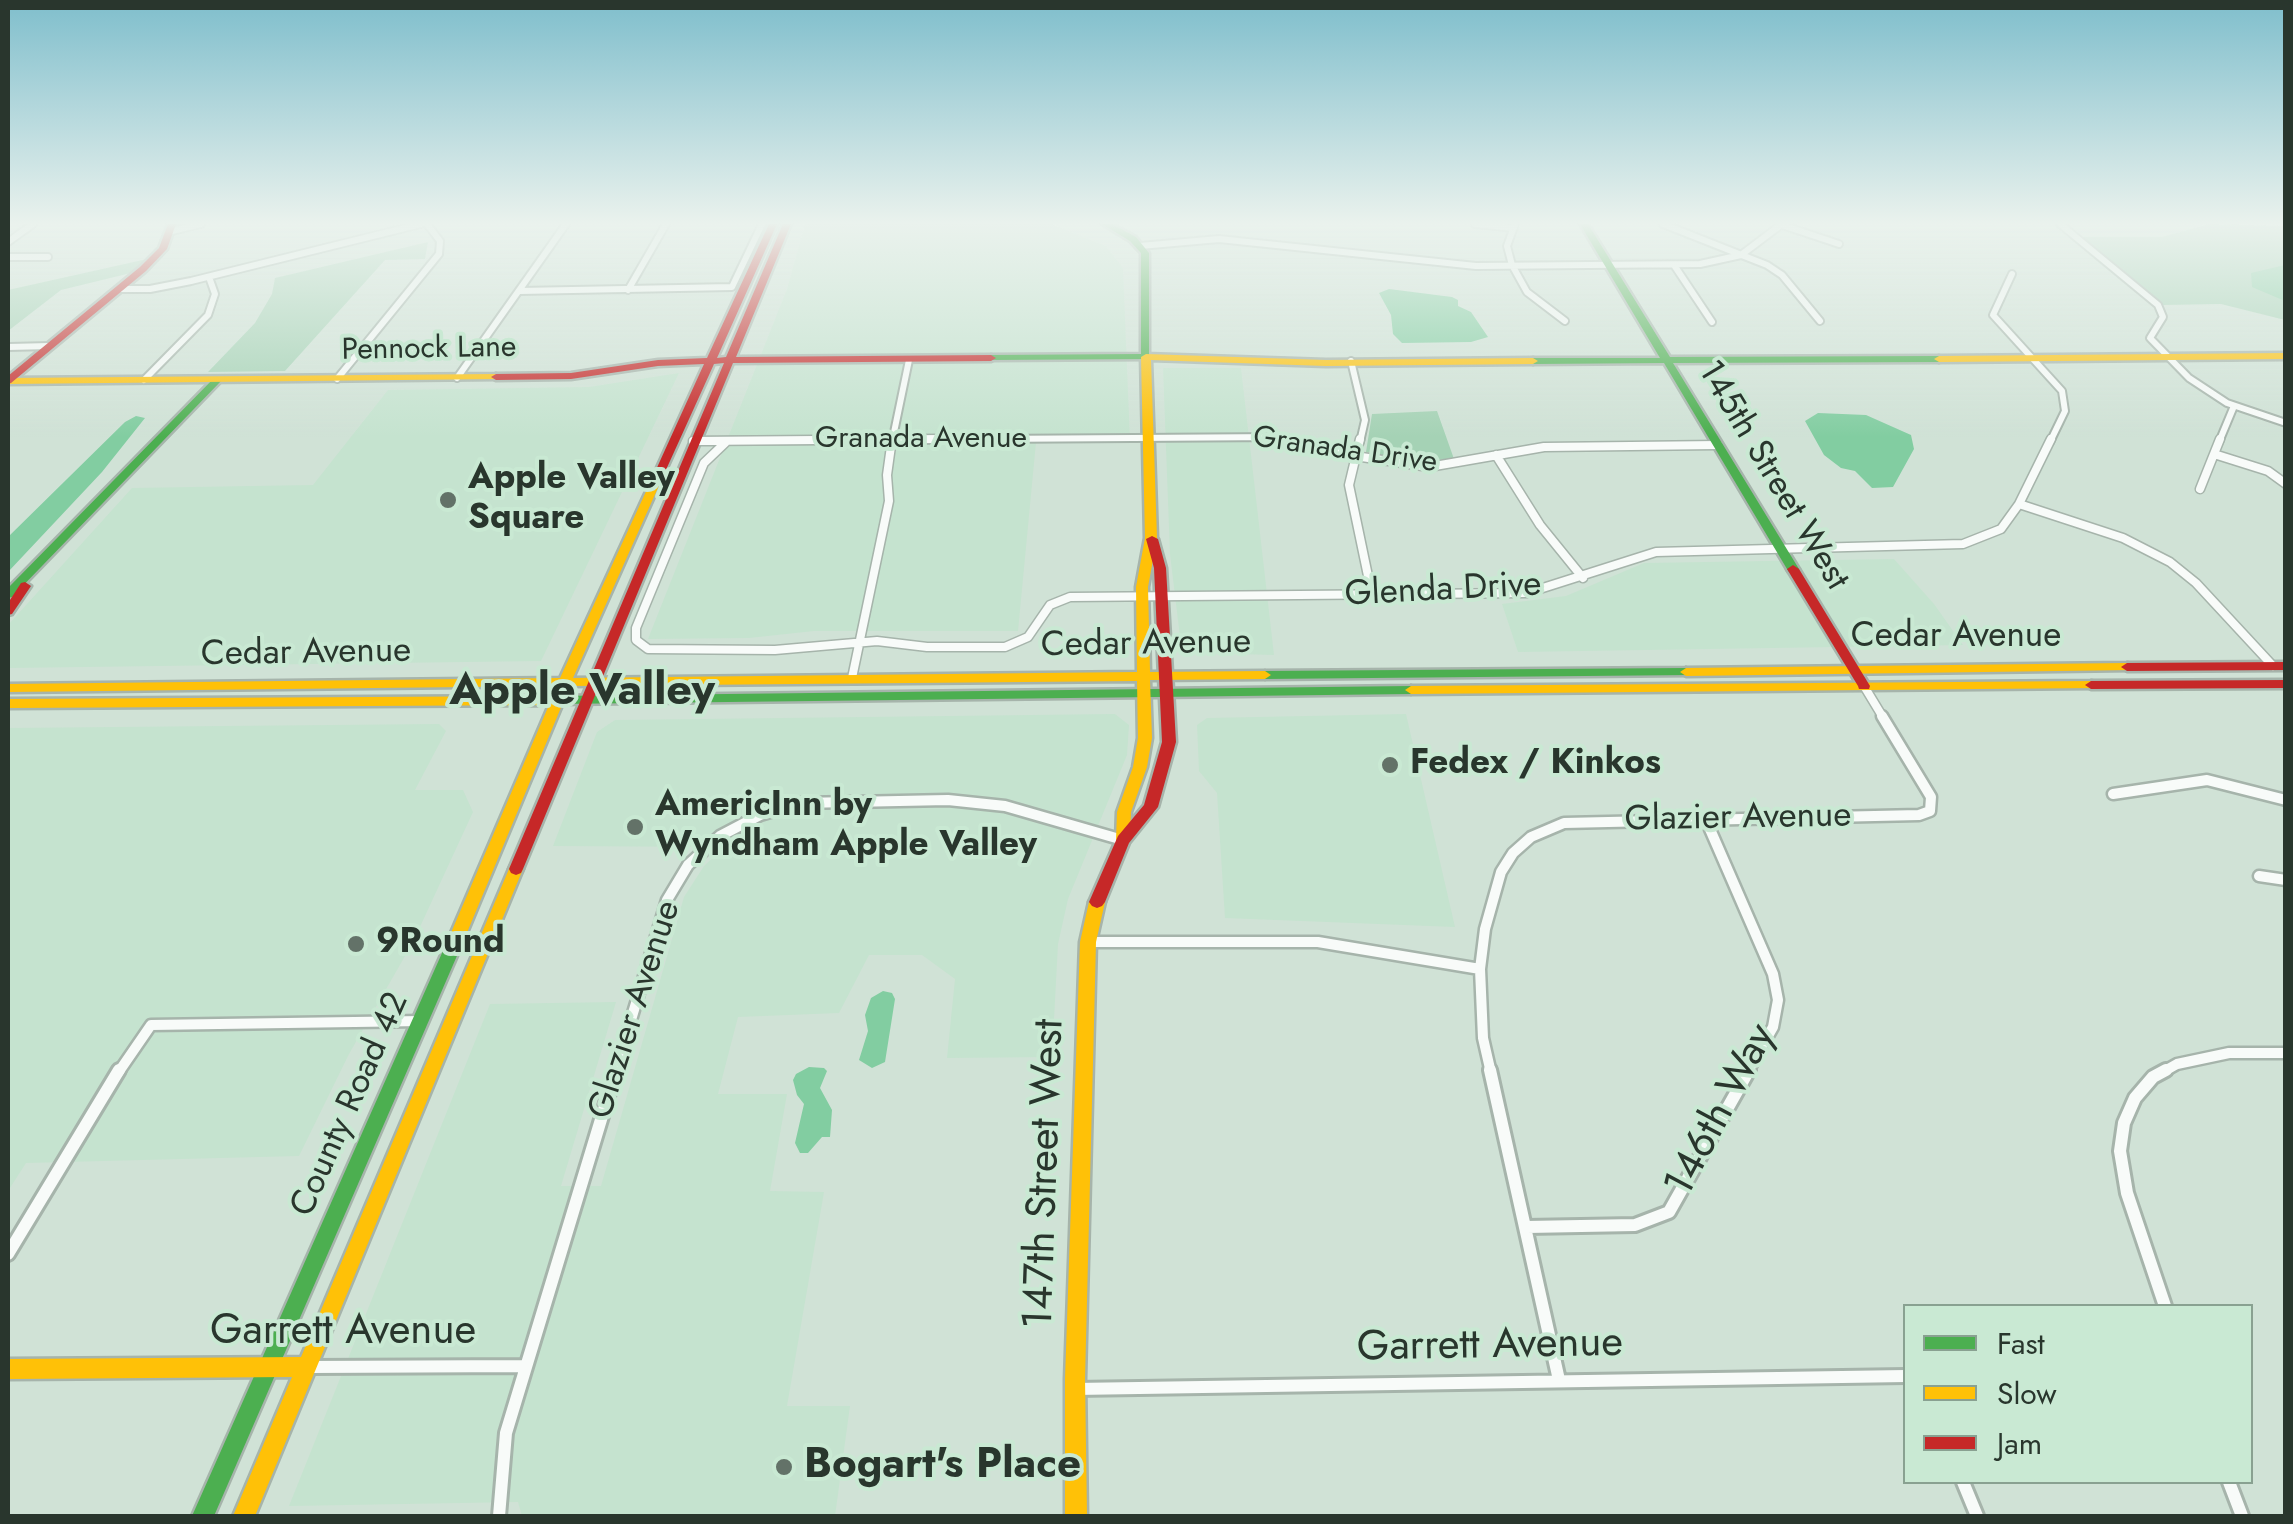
<!DOCTYPE html>
<style>
body{margin:0}
#map{position:relative;width:2293px;height:1524px;overflow:hidden;background:#d0e2d6;font-family:Jost,sans-serif}
canvas{display:block}
.frame{position:absolute;inset:0;border:10px solid #29362d;pointer-events:none}
.legend{position:absolute;left:1903px;top:1304px;width:350px;height:180px;box-sizing:border-box;background:#c9e9d3;border:2px solid #89a191;margin:0;padding:12px 18px;list-style:none;font-size:30px;color:#29362d}
.legend li{display:flex;align-items:center;gap:20px;height:50px}
.legend b{width:50px;border:2px solid #89a191}
</style>
<div id="map">
<canvas width="2293" height="1524"></canvas>
<div class="frame"></div>
<ul class="legend">
<li><b style="height:12px;background:#4caf50"></b>Fast</li>
<li><b style="height:12px;background:#ffc107"></b>Slow</li>
<li><b style="height:12px;background:#c62828"></b>Jam</li>
</ul>
</div>
<script>
const ctx = document.querySelector('canvas').getContext('2d');
ctx.lineJoin = 'round';
function paint(path, color) {
  ctx.fillStyle = color;
  ctx.fill(path, 'evenodd');
}
function poly(rows) {
  const path = new Path2D();
  for (const r of rows) {
    path.moveTo(r[0], r[1]);
    for (let i = 2; i < r.length; i += 2) path.lineTo(r[i], r[i + 1]);
  }
  return path;
}
function strokePath(path, color, width, dash) {
  ctx.strokeStyle = color;
  ctx.lineWidth = width;
  ctx.lineCap = dash ? 'butt' : 'round';
  ctx.setLineDash(dash || []);
  ctx.stroke(path);
}
function drawText(font, color, halo, rows, align = 'center') {
  ctx.font = font + ' Jost,sans-serif';
  ctx.lineWidth = 8;
  ctx.setLineDash([]);
  ctx.textBaseline = 'middle';
  ctx.strokeStyle = halo;
  ctx.fillStyle = color;
  for (const [text, x, y, turn = 0] of rows) {
    ctx.save();
    ctx.translate(x, y);
    ctx.rotate((+turn || 0) * Math.PI / 180);
    ctx.textAlign = isNaN(turn) ? turn : align;
    if (halo) ctx.strokeText(text, 0, 0);
    ctx.fillText(text, 0, 0);
    ctx.restore();
  }
}
const built = poly([
 [805,224,1051,224,1106,246,1123,268,1130,441,1036,442,1018,631,814,631,749,638,648,639,787,289],
 [1163,368,1241,368,1274,655,1198,653,1181,645,1170,554],
 [679,373,541,661,8,668,8,625,132,488,313,485,388,390,589,387],
 [1894,559,1934,604,1963,645,1518,652,1502,604,1566,596,1644,563],
 [1115,714,1129,725,1127,755,1068,899,1058,944,1052,1057,947,1058,955,979,922,955,869,955,839,1013,738,1017,718,1094,787,1094,770,1191,824,1192,787,1406,850,1406,835,1516,522,1516,518,1502,289,1506,490,1004,616,1002,561,1186,601,1186,684,897,704,866,724,847,553,846,597,732,615,720],
 [1406,714,1455,927,1225,918,1217,793,1199,771,1197,725,1207,718],
 [439,724,446,731,415,790,463,790,473,812,413,942,349,1054,299,1156,26,1163,8,1191,8,728]
]);
const green = poly([
 [2209,224,2286,226,2285,320,2221,304,2163,305,2079,237,2162,237],
 [428,242,425,259,385,260,285,371,208,372,255,323,272,294,275,278],
 [147,259,131,273,61,290,8,331,8,290],
 [1437,411,1454,459,1409,461,1366,452,1372,414]
]);
const water = poly([
 [2285,265,2285,301,2252,287,2251,273],
 [1389,289,1452,297,1458,300,1458,306,1471,312,1488,337,1471,342,1402,343,1393,334,1391,315,1379,293],
 [1818,413,1866,415,1911,435,1914,449,1893,487,1872,488,1855,471,1841,468,1824,455,1805,421],
 [136,416,145,418,102,472,8,572,8,537,125,422],
 [883,991,892,993,895,999,892,1018,885,1062,872,1068,859,1060,868,1031,865,1015,871,998],
 [809,1067,824,1068,827,1071,820,1088,832,1110,830,1137,822,1137,808,1153,800,1153,795,1143,804,1104,797,1095,793,1080,796,1074]
]);
const streetFar3 = poly([
 [1475,224,1514,228],
 [1515,224,1507,246,1512,265,1527,292,1565,321],
 [1663,224,1767,265,1782,275,1820,321],
 [1779,224,1839,244],
 [2060,224,2158,305,2163,317,2150,338,2189,378,2227,403,2286,423],
 [172,231,201,224],
 [8,242,33,224],
 [1140,246,1219,239,1476,266,1700,264,1741,255,1782,224],
 [8,257,48,257],
 [1674,265,1712,322],
 [2012,274,1993,315,2062,391,2065,411,2050,442],
 [119,289,150,289,191,281,421,224],
 [628,290,666,224],
 [519,291,732,287,762,224],
 [8,347,50,346],
 [1351,361,1365,420,1360,442],
 [457,378,566,224],
 [337,379,439,254,440,241,427,224],
 [144,380,208,315,215,294,209,277],
 [693,441,1279,437,1298,442],
 [892,442,909,360],
 [2219,442,2234,406]
]);
const streetFar2 = poly([
 [1288,439,1355,456,1429,467,1544,447,1718,445],
 [1360,439,1349,485,1372,595],
 [693,441,941,439],
 [726,442,704,463,636,628,636,640,648,649,775,650,877,641,927,647,1005,647,1028,637,1050,605,1070,597,1527,593,1656,552,1963,544,2001,529,2019,504,2051,439],
 [2214,454,2268,471,2286,484],
 [1496,455,1540,525,1583,578],
 [2200,489,2220,439],
 [2019,504,2123,538,2170,562,2196,583,2273,666],
 [852,678,889,501,887,475,892,439],
 [1864,686,1884,719]
]);
const streetFar1 = poly([
 [2113,794,2207,780,2286,800],
 [1706,820,1773,974,1778,1000,1773,1027,1747,1073],
 [2259,876,2286,880],
 [1088,942,1318,942,1480,969],
 [118,1073,151,1025,422,1021],
 [615,1073,667,900,688,865,720,836,760,815,801,803,948,800,1005,806,1123,840],
 [1491,1073,1483,1038,1480,969,1485,929,1501,872,1513,853,1531,837,1564,823,1919,815,1930,811,1931,797,1882,716],
 [2161,1073,2177,1064,2229,1053,2286,1053]
]);
const street = poly([
 [1490,1070,1559,1380],
 [1527,1227,1635,1225,1669,1212,1749,1070],
 [8,1254,119,1070],
 [2165,1306,2127,1193,2120,1151,2124,1123,2135,1098,2153,1077,2166,1070],
 [309,1367,526,1366],
 [1075,1389,1906,1376],
 [1963,1482,1977,1516],
 [2229,1482,2242,1516],
 [499,1516,506,1433,616,1070]
]);
const fast = poly([
 [1102,224,1112,224,1136,237,1149,253,1149,359,988,360,988,356,991,355,1141,354,1141,253,1130,241,1102,224],
 [1580,224,1588,224,1670,357,1939,356,1944,359,1939,362,1673,363,1799,569,1797,572,1789,572,1787,569,1664,363,1533,364,1528,361,1533,358,1660,358,1580,224],
 [214,378,222,380,12,597,8,598,8,588,214,378],
 [1686,668,1692,672,1691,675,1265,679,1259,675,1265,671,1686,668],
 [1411,686,1417,690,1411,694,557,704,550,700,557,696,1411,686],
 [458,929,464,931,466,935,214,1516,192,1516,450,935,452,931,458,929]
]);
const slow = poly([
 [2286,353,2286,359,1939,362,1934,359,1939,356,2286,353],
 [1146,354,1326,360,1533,358,1538,361,1533,364,1326,366,1151,360,1157,538,1148,587,1150,672,1265,671,1271,675,1265,679,1150,680,1152,738,1147,767,1131,812,1130,840,1128,844,1123,846,1118,844,1116,840,1117,812,1133,767,1138,738,1137,681,570,686,466,935,464,939,458,941,452,939,450,935,549,705,8,708,8,699,553,696,557,686,8,692,8,684,560,678,655,472,660,469,665,472,573,678,1137,672,1136,587,1145,538,1141,357,1146,354],
 [496,374,501,377,499,379,8,384,8,378,496,374],
 [2127,663,2132,664,2133,667,2132,670,1686,676,1680,672,1686,668,2127,663],
 [2091,681,2096,682,2097,685,2096,688,1411,694,1405,690,1411,686,2091,681],
 [516,863,521,865,523,869,255,1516,233,1516,292,1377,8,1379,8,1359,301,1357,509,869,511,865,516,863],
 [1097,896,1102,898,1105,902,1096,942,1085,1379,1087,1516,1065,1516,1065,1379,1080,942,1089,902,1092,898,1097,896]
]);
const jam = poly([
 [168,224,176,224,167,249,146,271,11,383,8,384,8,376,140,267,159,248,168,224],
 [769,224,777,224,717,358,726,357,783,224,791,224,736,357,991,355,996,358,991,361,733,363,523,869,521,873,516,875,511,873,509,869,724,363,714,364,665,472,660,475,655,472,704,364,658,366,571,379,496,380,491,377,496,374,571,373,658,360,707,358,769,224],
 [1152,536,1158,539,1166,568,1176,742,1158,807,1129,843,1105,902,1102,906,1097,908,1092,906,1089,902,1118,836,1144,805,1162,742,1154,568,1146,539,1152,536],
 [1793,565,1799,569,1870,686,1869,689,1859,689,1858,686,1787,569,1793,565],
 [25,582,31,586,12,614,8,615,8,603,21,583,25,582],
 [2286,662,2286,670,2127,671,2121,667,2127,663,2286,662],
 [2286,680,2286,688,2091,689,2085,685,2091,681,2286,680]
]);
const markers = [
 [448,500,10,"#637268"],
 [1390,765,10,"#637268"],
 [635,827,10,"#637268"],
 [356,944,10,"#637268"],
 [784,1467,10,"#637268"]
];
const farStreetnames = [
 ["Pennock Lane",429,350,-1],
 ["Granada Avenue",921,440],
 ["Granada Drive",1345,451,8]
];
const streetNames = [
 ["145th Street West",1772,476,59],
 ["Glenda Drive",1443,591,-3],
 ["Cedar Avenue",1956,638],
 ["Cedar Avenue",1146,645,-1],
 ["Cedar Avenue",306,654,-1],
 ["Glazier Avenue",1738,819,-1],
 ["Glazier Avenue",636,1010,-72],
 ["County Road 42",351,1105,-66]
];
const poiNames = [
 ["Apple Valley",468,480],
 ["Square",468,520],
 ["Fedex / Kinkos",1410,765],
 ["AmericInn by",655,807],
 ["Wyndham Apple Valley",655,847],
 ["9Round",376,944]
];
const nearStreetnames = [
 ["146th Way",1722,1111,-62],
 ["147th Street West",1046,1174,-88],
 ["Garrett Avenue",343,1333],
 ["Garrett Avenue",1490,1347,-1]
];
const nearPoinames = [
 ["Bogart's Place",804,1467]
];
const districtNames = [
 ["Apple Valley",582,693]
];
paint(built, '#c5e3cf');
paint(green, '#a5d2b5');
paint(water, '#82cda1');
strokePath(streetFar3, '#a6b4ab', 10);
strokePath(streetFar2, '#a6b4ab', 11);
strokePath(streetFar1, '#a6b4ab', 15);
strokePath(street, '#a6b4ab', 18);
strokePath(fast, '#a6b4ab', 5);
strokePath(slow, '#a6b4ab', 5);
strokePath(jam, '#a6b4ab', 5);
strokePath(streetFar3, '#f8fbf9', 6);
strokePath(streetFar2, '#f8fbf9', 8);
strokePath(streetFar1, '#f8fbf9', 10);
strokePath(street, '#f8fbf9', 12);
paint(fast, '#4caf50');
paint(slow, '#ffc107');
paint(jam, '#c62828');
const sky = ctx.createLinearGradient(0, 0, 0, 437);
sky.addColorStop(0, '#7fbecc');
sky.addColorStop(0.51, '#eaf2ed');
sky.addColorStop(1, '#eaf2ed00');
ctx.fillStyle = sky;
ctx.fillRect(0, 0, 2293, 437);
for (const [x, y, r, color] of markers) {
  const dot = new Path2D();
  dot.arc(x, y, r, 0, 2 * Math.PI);
  ctx.fillStyle = color;
  ctx.fill(dot);
  strokePath(dot, '#c9e9d3', 4);
}
drawText('30px', '#29362d', '#c9e9d3', farStreetnames);
drawText('35px', '#29362d', '#c9e9d3', streetNames);
drawText('bold 35px', '#29362d', '#c9e9d3', poiNames, 'left');
drawText('42px', '#29362d', '#c9e9d3', nearStreetnames);
drawText('bold 42px', '#29362d', '#c9e9d3', nearPoinames, 'left');
drawText('bold 45px', '#29362d', '#c9e9d3', districtNames);
</script>
